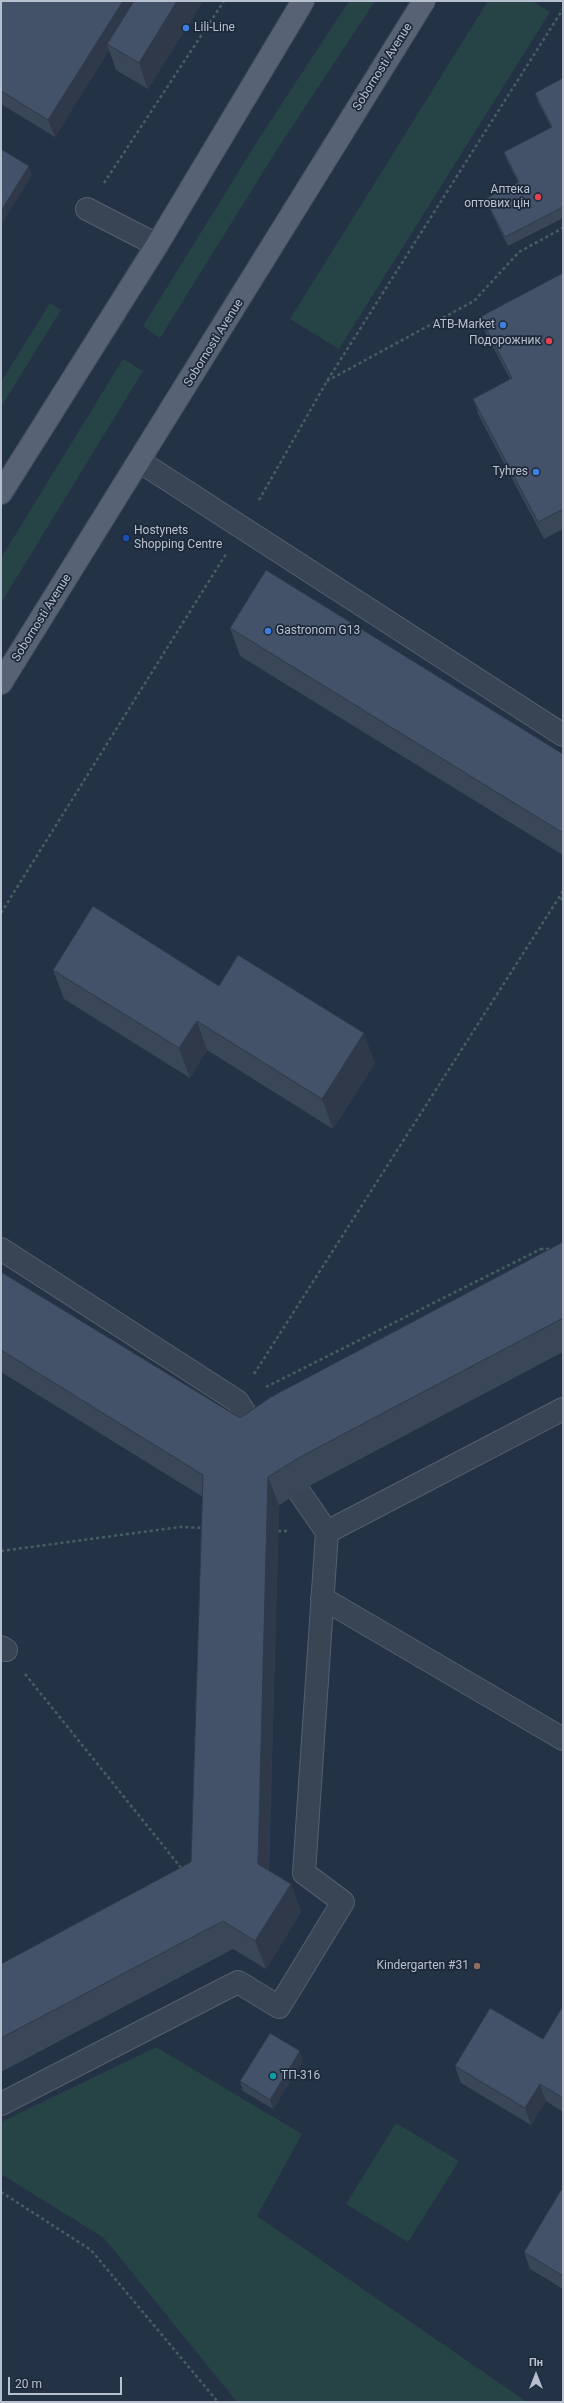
<!DOCTYPE html>
<meta charset="utf-8">
<style>
body{margin:0}
#map{position:relative;width:564px;height:2403px;overflow:hidden;background:#243246;font-family:Roboto,sans-serif}
canvas{display:block}
.frame{position:absolute;inset:0;border:2px solid #b7c0ce;pointer-events:none}
.north{position:absolute;left:516px;top:2355px;width:40px;height:40px;-webkit-text-stroke:3px #1d293a;paint-order:stroke;rotate:0deg;font-size:11px;font-weight:700;line-height:16px;text-align:center;color:#b7c0ce}
.north::after{content:'';display:block;margin:auto;width:14px;height:18px;background:#b7c0ce;clip-path:polygon(50% 0,100% 100%,50% 72%,0 100%)}
.scale{position:absolute;left:8px;top:2377px;width:114px;height:18px;box-sizing:border-box;border:2px solid #b7c0ce;border-top:0;padding-left:5px;font-size:12px;line-height:14px;white-space:nowrap;color:#b7c0ce;-webkit-text-stroke:3px #1d293a;paint-order:stroke}
</style>
<div id="map">
<canvas width="564" height="2403"></canvas>
<div class="frame"></div>
<div class="north">Пн</div>
<div class="scale">20 m</div>
</div>
<script>
const ctx = document.querySelector('canvas').getContext('2d');
ctx.lineJoin = 'round';
function paint(path, color) {
  ctx.fillStyle = color;
  ctx.fill(path, 'evenodd');
}
function poly(rows) {
  const path = new Path2D();
  for (const r of rows) {
    path.moveTo(r[0], r[1]);
    for (let i = 2; i < r.length; i += 2) path.lineTo(r[i], r[i + 1]);
  }
  return path;
}
function strokePath(path, color, width, dash) {
  ctx.strokeStyle = color;
  ctx.lineWidth = width;
  ctx.lineCap = dash ? 'butt' : 'round';
  ctx.setLineDash(dash || []);
  ctx.stroke(path);
}
function drawText(font, color, halo, rows, align = 'center') {
  ctx.font = font + ' Roboto,sans-serif';
  ctx.lineWidth = 3.5;
  ctx.setLineDash([]);
  ctx.textBaseline = 'middle';
  ctx.strokeStyle = halo;
  ctx.fillStyle = color;
  for (const [text, x, y, turn = 0] of rows) {
    ctx.save();
    ctx.translate(x, y);
    ctx.rotate((+turn || 0) * Math.PI / 180);
    ctx.textAlign = isNaN(turn) ? turn : align;
    if (halo) ctx.strokeText(text, 0, 0);
    ctx.fillText(text, 0, 0);
    ctx.restore();
  }
}
const green = poly([
 [349,1,375,1,278,148,160,338,143,326,260,137],
 [488,1,532,1,550,12,339,349,290,319],
 [50,303,61,310,1,407,1,382],
 [123,359,143,371,1,603,1,558],
 [156,2047,302,2134,257,2216,527,2402,237,2402,104,2238,1,2174,1,2122],
 [396,2123,459,2161,408,2242,346,2204]
]);
const path = poly([
 [104,183,224,1],
 [327,381,474,301,519,252,563,228],
 [259,500,327,381,563,9],
 [563,891,558,899,563,899],
 [1,913,226,554],
 [544,1255,541,1249,552,1249],
 [254,1374,558,899],
 [266,1387,541,1249],
 [278,1531,288,1531],
 [1,1551,180,1527,205,1528],
 [25,1674,182,1869],
 [1,2192,91,2250,218,2402]
]);
const minor = poly([
 [87,209,157,245],
 [139,461,563,735],
 [1,1249,237,1401,262,1438],
 [300,1493,327,1532],
 [322,1598,563,1739],
 [1,1647,6,1650],
 [1,2104,238,1982,279,2007,343,1902,304,1873,327,1532,563,1409]
]);
const major = poly([
 [1,493,157,245,303,1],
 [1,683,424,1]
]);
const wall = poly([
 [1,1,203,1,148,89,116,70,109,50,55,137,1,104],
 [563,78,563,218,508,246,489,208,485,199,518,182,507,161,504,152,551,127,538,102,535,93],
 [563,273,563,529,544,539,479,416,473,399,510,379,486,334,480,317],
 [230,628,563,754,563,855,240,656],
 [53,970,219,986,375,1063,333,1129,207,1050,190,1078,64,999],
 [563,1242,563,1352,313,1484,279,1505,269,1870,291,1884,301,1912,266,1969,233,1949,1,2072,1,1964,191,1862,203,1497,1,1372,1,1272,240,1418],
 [563,2006,563,2112,546,2101,531,2125,461,2083,455,2066,543,2039],
 [303,2061,273,2109,243,2091,240,2081],
 [563,2191,563,2289,530,2269,524,2252]
]);
const shadedWall = poly([
 [123,1,140,1,107,44,109,50,55,137,48,120],
 [177,1,203,1,148,89,139,63],
 [29,166,32,175,1,226,1,211],
 [197,1021,207,1050,190,1078,179,1048],
 [364,1033,375,1063,333,1129,322,1099],
 [268,1477,279,1505,268,1892,258,1864],
 [291,1884,301,1912,266,1969,255,1941],
 [300,2051,303,2061,273,2109,270,2100],
 [540,2084,546,2101,531,2125,525,2108]
]);
const building = poly([
 [1,1,123,1,48,120,1,91,1,1],
 [134,1,177,1,139,63,107,44,134,1],
 [563,78,563,207,505,237,485,199,519,182,504,152,552,127,535,93,563,78],
 [1,149,29,166,1,211,1,149],
 [563,273,563,509,538,522,473,399,512,378,480,317,563,273],
 [266,570,563,754,563,833,230,628,266,570],
 [93,906,219,986,238,955,364,1033,322,1099,197,1021,179,1048,53,970,93,906],
 [563,1242,563,1318,302,1456,268,1477,258,1864,291,1884,255,1941,223,1921,1,2038,1,1964,191,1862,203,1475,1,1350,1,1272,240,1418,271,1397,563,1242],
 [563,2006,563,2098,540,2084,525,2108,455,2066,490,2008,543,2039,563,2006],
 [270,2033,300,2051,270,2100,240,2081,270,2033],
 [561,2190,563,2191,563,2276,524,2252,561,2190]
]);
const markers = [
 [186,28,4,"#3f7fe0"],
 [538,197,4,"#e0444e"],
 [503,325,4,"#3f7fe0"],
 [549,341,4,"#e0444e"],
 [536,472,4,"#3f7fe0"],
 [126,538,4,"#1a4fb4"],
 [268,631,4,"#3f7fe0"],
 [477,1966,4,"#8d6e63"],
 [273,2076,4,"#0f9aa8"]
];
const poiNames = [
 ["Lili-Line",194,28,"left"],
 ["Аптека",530,190],
 ["оптових цін",530,204],
 ["ATB-Market",495,325],
 ["Подорожник",541,341],
 ["Tyhres",528,472],
 ["Hostynets",134,531,"left"],
 ["Shopping Centre",134,545,"left"],
 ["Gastronom G13",276,631,"left"],
 ["Kindergarten #31",469,1966],
 ["ТП-316",281,2076,"left"]
];
const streetNames = [
 ["Sobornosti Avenue",383,67,-58],
 ["Sobornosti Avenue",214,343,-58],
 ["Sobornosti Avenue",42,618,-58]
];
paint(green, '#264346');
strokePath(minor, '#555f6f', 24);
strokePath(major, '#434d5e', 24);
strokePath(path, '#455f62', 2.5, [3, 3]);
strokePath(minor, '#394455', 22);
strokePath(major, '#576375', 22);
paint(wall, '#3a4759');
paint(shadedWall, '#2f3949');
paint(building, '#435268');
strokePath(building, '#2f3949', 1);
for (const [x, y, r, color] of markers) {
  const dot = new Path2D();
  dot.arc(x, y, r, 0, 2 * Math.PI);
  ctx.fillStyle = color;
  ctx.fill(dot);
  strokePath(dot, '#1d293a', 1.5);
}
drawText('12px', '#b7c0ce', '#1d293a', poiNames, 'right');
drawText('12px', '#b7c0ce', '#1d293a', streetNames);
</script>
